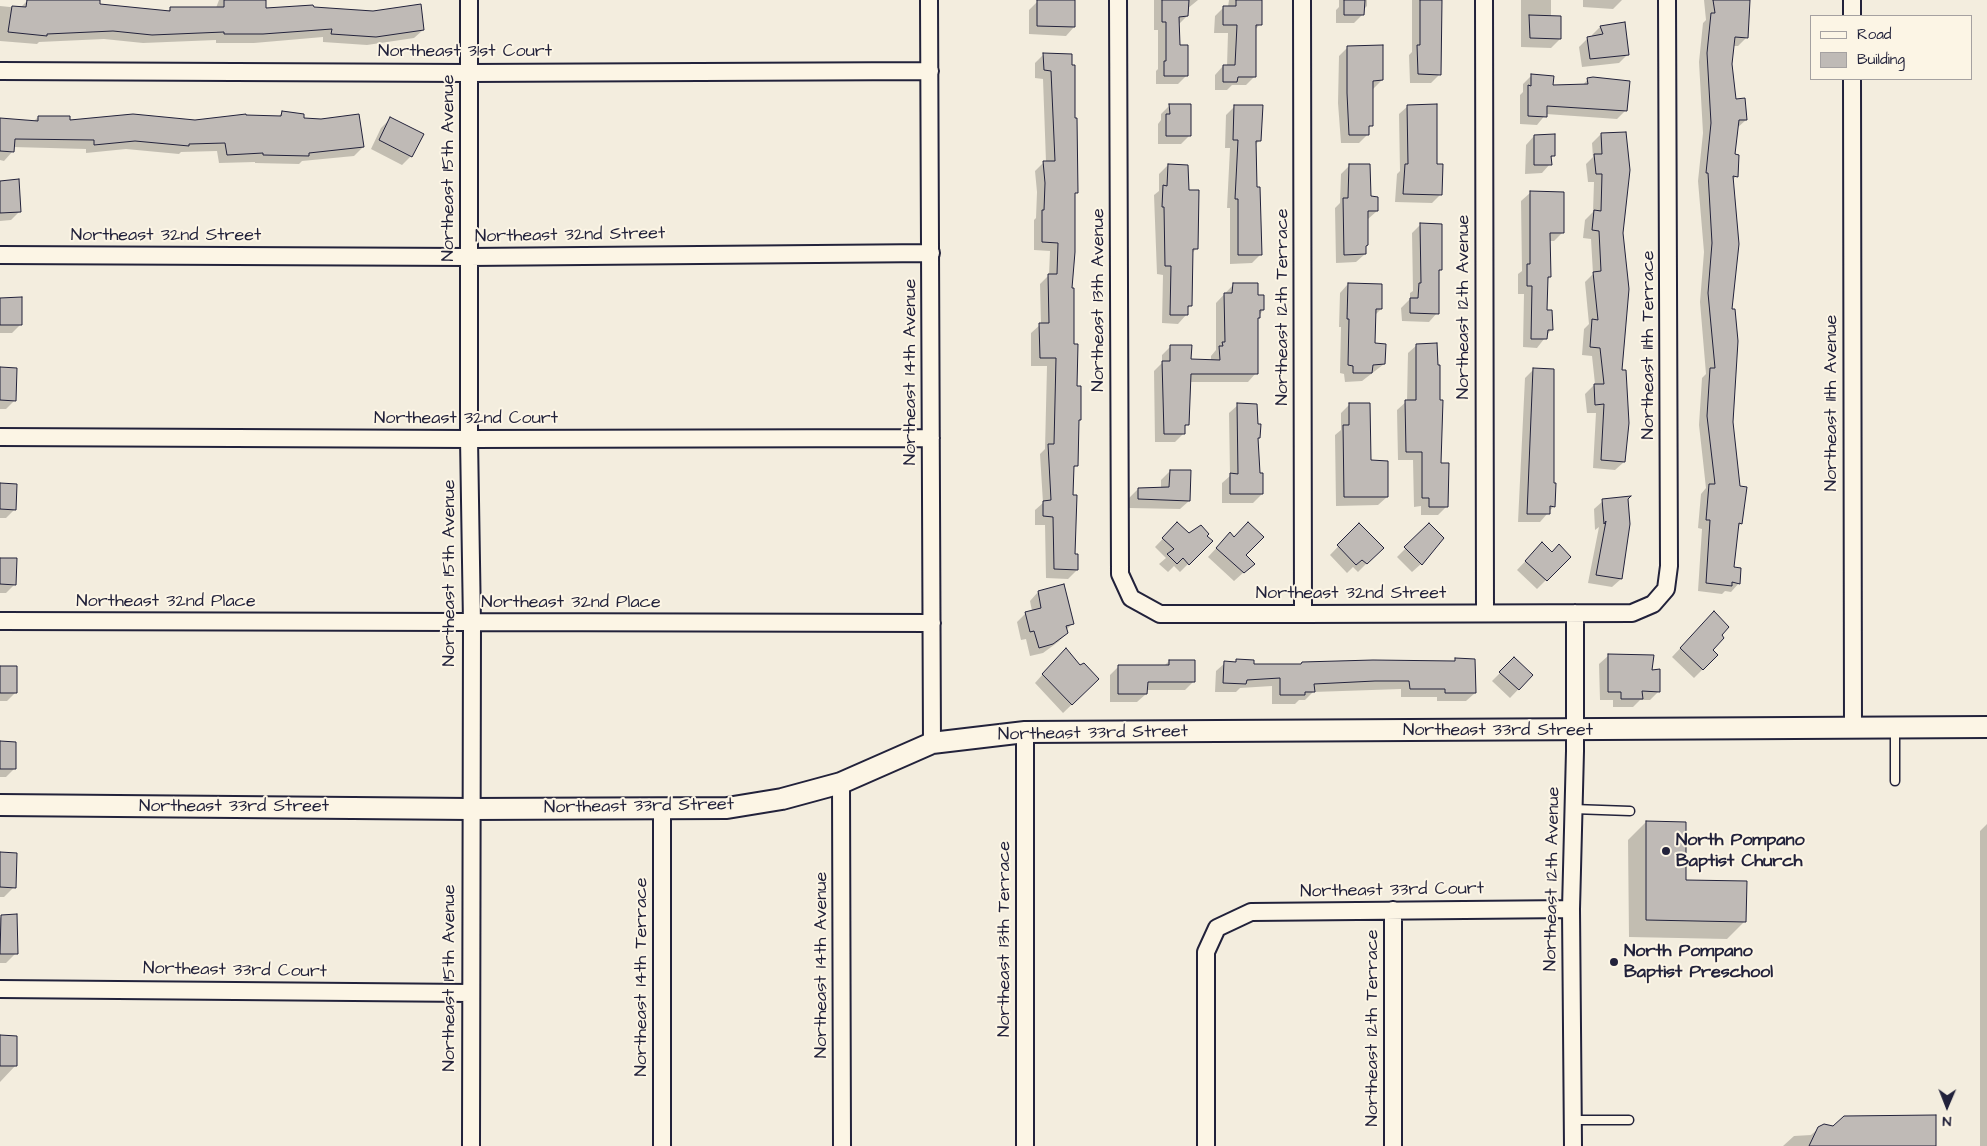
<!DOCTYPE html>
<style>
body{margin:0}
#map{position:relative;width:1987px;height:1146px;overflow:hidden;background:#f3edde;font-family:"Architects Daughter",sans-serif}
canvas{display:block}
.legend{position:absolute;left:1810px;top:15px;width:162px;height:65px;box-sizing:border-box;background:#fcf5e5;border:1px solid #a5a1a1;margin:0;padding:6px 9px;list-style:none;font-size:15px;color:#22223b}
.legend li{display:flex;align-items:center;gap:10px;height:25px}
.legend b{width:25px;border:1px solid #a5a1a1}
.north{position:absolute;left:1922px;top:1081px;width:50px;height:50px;-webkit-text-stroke:4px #fcf5e5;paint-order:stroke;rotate:181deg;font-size:14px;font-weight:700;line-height:20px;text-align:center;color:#22223b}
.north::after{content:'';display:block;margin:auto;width:18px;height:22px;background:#22223b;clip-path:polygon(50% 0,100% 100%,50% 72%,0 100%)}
</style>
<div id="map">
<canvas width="1987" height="1146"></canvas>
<ul class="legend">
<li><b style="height:6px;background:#fcf5e5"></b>Road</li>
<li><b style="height:14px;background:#bfbab6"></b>Building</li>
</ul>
<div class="north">N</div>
</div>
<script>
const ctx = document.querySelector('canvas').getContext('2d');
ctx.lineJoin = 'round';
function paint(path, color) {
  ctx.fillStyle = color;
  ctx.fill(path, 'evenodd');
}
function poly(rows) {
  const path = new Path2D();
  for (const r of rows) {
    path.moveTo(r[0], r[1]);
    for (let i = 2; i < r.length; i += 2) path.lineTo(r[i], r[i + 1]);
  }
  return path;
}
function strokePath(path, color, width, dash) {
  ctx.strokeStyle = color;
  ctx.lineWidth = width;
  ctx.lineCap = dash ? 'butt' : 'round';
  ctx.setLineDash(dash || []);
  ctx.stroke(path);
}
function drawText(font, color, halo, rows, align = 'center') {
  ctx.font = font + ' "Architects Daughter",sans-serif';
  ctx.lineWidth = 4;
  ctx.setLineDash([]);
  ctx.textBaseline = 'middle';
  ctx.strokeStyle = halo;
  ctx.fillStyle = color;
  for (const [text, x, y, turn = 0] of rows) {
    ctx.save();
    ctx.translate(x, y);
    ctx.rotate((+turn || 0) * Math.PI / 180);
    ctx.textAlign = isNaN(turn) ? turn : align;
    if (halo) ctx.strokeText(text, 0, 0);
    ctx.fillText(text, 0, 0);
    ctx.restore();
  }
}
const shadow = poly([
 [61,0,99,0,99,5,167,12,171,8,216,8,219,0,264,0,265,10,312,8,423,30,414,38,367,45,323,42,323,37,254,43,216,43,216,40,143,43,104,39,39,42,37,44,0,41,0,6,20,8,27,1],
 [1047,0,1073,0,1074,27,1066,36,1029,34,1029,10,1038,1],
 [1154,0,1198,0,1187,9,1187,16,1178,25,1179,46,1187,75,1178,84,1156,84,1156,71,1158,69,1158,30,1154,30],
 [1229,0,1260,0,1260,24,1254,31,1255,76,1246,85,1232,85,1227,90,1215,90,1215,75,1223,66,1227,66,1228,33,1214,33,1215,16,1224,7,1228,7],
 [1339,0,1367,0,1367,6,1363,10,1363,14,1354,23,1336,23,1336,10,1339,7],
 [1412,0,1440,0,1440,74,1431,83,1410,83,1409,55,1412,52],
 [1521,0,1551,0,1551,17,1560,39,1551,48,1521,47],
 [1583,0,1622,0,1613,9,1583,7],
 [1704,0,1738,0,1747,37,1738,46,1733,46,1731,64,1734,100,1746,120,1737,128,1733,155,1736,176,1732,181,1732,422,1741,523,1738,527,1733,568,1739,583,1731,592,1725,591,1722,594,1698,591,1702,529,1698,528,1701,494,1706,488,1699,425,1702,378,1706,374,1700,302,1704,252,1698,181,1703,133,1699,62,1703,23,1706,20],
 [1600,27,1628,54,1619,63,1582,67,1579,47,1588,38,1592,37,1592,35],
 [1348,47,1382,80,1373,89,1371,125,1368,129,1368,134,1359,143,1341,143,1338,103,1339,56],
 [1043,55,1071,55,1076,192,1074,195,1070,289,1077,465,1072,469,1074,556,1077,570,1068,579,1046,578,1045,525,1035,525,1035,510,1043,503,1040,454,1045,449,1047,366,1031,366,1031,333,1041,324,1040,284,1049,275,1050,251,1034,250,1034,220,1036,218,1037,192,1035,171,1044,162,1046,162,1043,79,1035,78,1035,63],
 [1532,75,1552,86,1582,86,1588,79,1626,110,1617,119,1546,114,1537,125,1520,124,1520,95,1523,92,1523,84],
 [1170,105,1190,135,1181,144,1158,144,1158,124,1161,120,1161,114],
 [1235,106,1260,140,1255,145,1256,188,1260,255,1252,263,1230,264,1230,208,1227,208,1230,148,1225,148,1226,115],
 [1408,106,1435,165,1441,194,1432,203,1395,202,1397,174,1400,171,1399,114],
 [282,113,303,120,363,147,354,156,302,161,299,164,255,163,255,162,219,163,217,151,181,152,179,154,126,149,86,153,86,149,13,147,12,152,4,161,0,160,0,119,33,122,38,117,69,121,195,121,278,117],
 [390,119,411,156,402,165,371,149,381,128],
 [1601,134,1625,134,1622,233,1621,371,1624,462,1615,470,1593,468,1596,413,1587,413,1585,394,1595,384,1592,356,1582,355,1584,329,1589,324,1585,282,1593,274,1591,239,1583,238,1585,220,1593,212,1594,182,1588,182,1586,164,1593,157,1592,143],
 [1534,136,1554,155,1550,159,1550,164,1542,173,1525,174,1526,145],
 [1168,165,1187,191,1197,248,1191,254,1191,305,1186,310,1186,315,1178,324,1162,323,1163,275,1157,274,1154,195,1159,191,1159,174],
 [1350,165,1377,211,1368,219,1365,254,1356,262,1336,263,1335,208,1340,203,1341,174],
 [0,182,20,211,11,220,0,221],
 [1530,193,1563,232,1554,241,1549,241,1550,277,1546,281,1546,311,1551,330,1537,348,1523,347,1524,294,1518,294,1518,274,1522,271,1521,201],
 [1421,224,1441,269,1438,272,1437,313,1429,322,1402,321,1401,308,1410,299,1410,293,1413,291,1412,233],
 [1234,284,1263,310,1257,319,1256,373,1248,382,1190,382,1187,424,1184,428,1184,433,1175,442,1155,442,1154,371,1162,363,1162,355,1171,346,1190,361,1211,361,1211,356,1216,350,1216,303],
 [1348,284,1381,309,1375,315,1373,344,1384,364,1362,381,1345,382,1344,374,1340,373,1341,327,1339,327,1340,293],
 [0,299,21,324,12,333,0,333],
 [1417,345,1447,506,1438,515,1421,515,1421,506,1414,507,1413,460,1398,460,1397,410,1407,401,1408,353],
 [0,368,15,400,6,409,0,409],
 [1534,369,1554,506,1540,522,1518,522,1525,378],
 [1350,404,1370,462,1387,497,1378,505,1336,506,1335,435,1341,430,1341,413],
 [1238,405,1259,438,1257,440,1258,474,1262,494,1253,503,1222,503,1222,483,1230,476,1229,413],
 [1170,471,1189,501,1180,509,1129,508,1129,498,1138,489,1161,489,1161,480],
 [0,485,15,509,6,518,0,518],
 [1603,501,1621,579,1612,587,1588,583,1599,527,1595,530,1594,509],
 [1177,524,1189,534,1205,536,1211,541,1180,572,1174,566,1168,572,1159,564,1166,558,1155,547],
 [1359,525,1382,548,1358,572,1353,567,1347,573,1330,555],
 [1429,525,1421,564,1412,572,1397,557],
 [1221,543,1244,555,1253,564,1234,581,1208,557],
 [1534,552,1569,557,1537,589,1517,570],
 [0,559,15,584,6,593,0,593],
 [1038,592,1072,624,1066,630,1067,633,1058,642,1043,653,1030,656,1026,639,1021,640,1017,622,1026,613,1032,611,1030,601],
 [1705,622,1711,650,1717,655,1694,678,1672,657],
 [1608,656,1651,671,1659,691,1650,700,1640,700,1633,707,1613,707,1613,700,1600,700,1599,664],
 [1057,658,1089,688,1063,713,1035,683],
 [1514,659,1532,675,1510,698,1492,681],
 [1456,660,1475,693,1466,701,1437,701,1437,697,1401,697,1401,689,1313,692,1305,700,1299,700,1295,704,1272,704,1272,686,1240,688,1236,692,1215,692,1216,671,1225,663,1234,663,1237,661,1253,665,1453,663],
 [1169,661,1194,681,1185,690,1146,690,1146,694,1137,702,1110,702,1110,675,1119,666,1164,666],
 [0,667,16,692,7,701,0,701],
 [0,743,14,769,6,777,0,777],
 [1646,822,1685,881,1745,921,1727,939,1629,937,1628,840],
 [1987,824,1987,1146,1980,1146,1980,831],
 [0,854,14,887,4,897,0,897],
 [2,916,16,953,6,963,0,963,0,918],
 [0,1036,16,1065,0,1082],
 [1833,1127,1934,1146,1783,1146,1794,1136,1811,1135,1819,1128]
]);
const building = poly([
 [27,0,100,0,100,4,170,11,170,7,224,7,224,0,266,0,266,8,313,5,314,7,373,11,421,4,424,30,376,37,331,34,332,29,263,34,224,34,224,32,152,35,113,31,47,34,47,36,8,32,12,6,26,7,27,0],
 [1037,0,1075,0,1075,27,1037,26,1037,0],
 [1162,0,1189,0,1188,16,1179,17,1180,45,1188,45,1188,76,1164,76,1164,61,1166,61,1166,22,1162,22,1162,0],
 [1236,0,1262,0,1262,25,1256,25,1256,77,1238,77,1237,82,1223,82,1223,65,1235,65,1237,25,1223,25,1223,6,1236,6,1236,0],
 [1344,0,1365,0,1364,15,1344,15,1344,0],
 [1420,0,1442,0,1441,75,1418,74,1417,45,1420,45,1420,0],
 [1713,0,1750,0,1748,38,1735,37,1732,64,1736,99,1745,98,1747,120,1739,120,1735,154,1739,155,1738,177,1733,176,1739,244,1732,309,1735,309,1738,341,1733,422,1740,486,1747,487,1742,524,1739,523,1734,567,1741,568,1740,584,1732,582,1732,586,1706,583,1710,520,1706,520,1709,484,1715,484,1707,416,1710,368,1715,368,1708,293,1712,243,1708,173,1706,173,1711,123,1707,53,1711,13,1715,13,1713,0],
 [1529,15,1561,16,1561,39,1530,38,1529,15],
 [1625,22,1629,55,1590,59,1587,37,1603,34,1600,26,1625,22],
 [1383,45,1383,80,1373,81,1373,126,1369,126,1369,135,1349,135,1347,93,1347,46,1383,45],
 [1043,53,1072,54,1072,65,1075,65,1075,118,1077,118,1078,193,1075,193,1075,252,1072,288,1074,288,1074,344,1078,344,1077,386,1081,386,1081,420,1079,420,1078,466,1074,466,1073,495,1077,495,1075,554,1078,554,1078,570,1054,569,1053,517,1043,516,1043,501,1051,500,1048,444,1054,444,1056,358,1040,358,1039,323,1049,323,1048,274,1057,274,1058,243,1042,242,1042,210,1044,210,1045,183,1043,161,1055,161,1051,71,1044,70,1043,53],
 [1531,74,1554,76,1553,85,1588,84,1587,78,1593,77,1630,81,1627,111,1547,106,1547,117,1528,116,1528,85,1531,86,1531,74],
 [1169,104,1191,104,1191,136,1166,136,1166,114,1170,114,1169,104],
 [1437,104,1437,164,1443,164,1442,195,1403,194,1405,164,1408,164,1407,105,1437,104],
 [1234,105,1263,105,1261,141,1256,141,1257,187,1260,187,1262,255,1238,255,1238,199,1235,199,1238,140,1233,140,1234,105],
 [282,111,304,114,304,118,321,119,359,114,364,147,309,153,309,156,263,155,263,153,227,155,225,143,189,144,189,146,135,141,94,145,94,140,15,139,14,152,0,151,0,118,38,121,38,116,70,116,70,120,133,114,195,120,246,114,246,115,281,116,282,111],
 [390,117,424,134,412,157,379,140,390,117],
 [1626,132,1630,170,1623,233,1629,289,1622,370,1626,370,1629,423,1625,462,1601,460,1604,404,1595,405,1594,384,1604,384,1600,348,1590,347,1592,319,1598,320,1593,272,1601,271,1599,231,1592,230,1594,210,1601,211,1602,174,1596,174,1594,154,1602,154,1601,133,1626,132],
 [1555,134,1555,156,1551,156,1552,165,1534,165,1534,135,1555,134],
 [1168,164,1188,165,1189,190,1199,190,1198,249,1193,249,1192,306,1188,306,1188,315,1170,315,1171,266,1165,266,1164,207,1162,207,1163,185,1167,186,1168,164],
 [1349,164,1370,164,1371,196,1378,197,1378,211,1368,211,1368,245,1366,246,1366,254,1344,255,1343,198,1348,198,1349,164],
 [19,179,21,212,0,213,0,181,19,179],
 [1530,191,1564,192,1564,233,1550,233,1551,277,1548,277,1547,310,1552,310,1553,330,1548,330,1547,339,1531,339,1532,286,1527,286,1527,264,1530,264,1530,191],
 [1420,223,1442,224,1442,270,1439,270,1439,314,1410,313,1410,298,1418,298,1419,283,1421,283,1420,223],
 [1233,283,1258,283,1258,295,1264,295,1264,310,1260,310,1260,318,1258,318,1258,374,1191,374,1189,425,1185,425,1185,434,1164,434,1162,361,1170,361,1170,345,1192,345,1191,359,1220,360,1219,346,1223,346,1222,342,1225,342,1224,293,1232,293,1233,283],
 [1348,283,1382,284,1382,309,1376,309,1375,343,1386,344,1385,364,1373,365,1372,373,1353,373,1353,366,1348,365,1349,319,1347,319,1348,283],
 [22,297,22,325,0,325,0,298,22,297],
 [1437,343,1438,365,1440,365,1440,400,1443,400,1441,463,1449,463,1448,507,1429,507,1429,498,1422,498,1422,452,1406,452,1405,400,1416,400,1416,344,1437,343],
 [0,367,17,368,16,401,0,400,0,367],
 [1533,368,1554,369,1554,483,1556,483,1555,507,1550,506,1550,514,1527,514,1533,368],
 [1237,403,1257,404,1258,424,1261,424,1260,438,1258,438,1260,473,1263,473,1263,494,1230,494,1230,473,1238,474,1237,403],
 [1349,403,1370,403,1371,460,1388,461,1388,497,1344,497,1343,425,1349,425,1349,403],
 [1170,470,1191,470,1190,501,1138,499,1138,488,1169,487,1170,470],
 [0,483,17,484,16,510,0,509,0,483],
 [1631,496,1628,499,1630,524,1622,579,1596,575,1606,521,1604,524,1602,499,1631,496],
 [1177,522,1189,533,1201,525,1209,534,1207,536,1213,541,1189,565,1183,558,1177,564,1167,554,1174,549,1162,538,1177,522],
 [1248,522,1264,537,1246,555,1255,564,1244,573,1216,548,1230,532,1234,537,1248,522],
 [1359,523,1384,548,1367,564,1362,560,1356,565,1337,545,1359,523],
 [1429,523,1444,538,1422,565,1404,547,1429,523],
 [1542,542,1552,552,1559,544,1571,557,1547,581,1525,561,1542,542],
 [0,558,17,558,16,585,0,584,0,558],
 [1064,584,1074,624,1066,626,1068,633,1053,644,1039,648,1034,631,1030,632,1025,612,1041,608,1038,591,1064,584],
 [1714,611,1729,627,1722,635,1724,638,1713,650,1718,655,1703,670,1680,648,1714,611],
 [1066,648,1080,665,1084,663,1099,679,1072,705,1042,674,1066,648],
 [1608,654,1654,655,1652,670,1660,669,1660,692,1642,691,1643,699,1621,699,1621,692,1608,692,1608,654],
 [1514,657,1533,675,1519,690,1499,672,1514,657],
 [1455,658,1475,659,1476,693,1445,693,1445,689,1410,689,1409,681,1375,681,1314,684,1315,692,1305,692,1305,695,1280,695,1280,678,1247,680,1246,684,1223,683,1224,661,1236,662,1236,659,1254,660,1254,664,1301,664,1302,662,1373,660,1455,661,1455,658],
 [1169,660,1195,660,1195,682,1148,682,1147,694,1118,694,1118,665,1169,665,1169,660],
 [0,666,17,666,17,693,0,693,0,666],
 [0,741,16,742,16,769,0,769,0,741],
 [1646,821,1686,822,1686,880,1747,881,1746,922,1646,920,1646,821],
 [0,852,17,853,16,888,0,887,0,852],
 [17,914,18,954,0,954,1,915,17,914],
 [0,1035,17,1036,17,1066,0,1066,0,1035],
 [1936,1115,1936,1146,1809,1146,1818,1127,1824,1124,1833,1126,1844,1116,1936,1115]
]);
const service = poly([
 [1895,728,1895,781],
 [1573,809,1630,811],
 [1573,1120,1629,1120]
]);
const minor = poly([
 [469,0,469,439,472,623,471,1146],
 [929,0,932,743],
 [1118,0,1120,574,1131,598,1160,614,1303,614,1632,613,1653,604,1666,589,1669,566,1667,0],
 [1302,0,1303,614],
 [1484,0,1485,613],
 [1852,0,1852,16],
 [0,71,469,73,930,71],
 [1852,79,1853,728],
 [0,255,469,257,931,253],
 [0,437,469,439,931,438],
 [0,621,932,623],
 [1025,732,1025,1146],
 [841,783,842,1146],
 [662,808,662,1146],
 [0,989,471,993],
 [1206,1146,1206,952,1217,928,1251,912,1571,909],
 [1393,1146,1393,910],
 [1573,1146,1571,909,1575,751,1575,613]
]);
const tertiary = poly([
 [0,805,470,809,727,808,782,799,841,783,932,743,1025,732,1987,727]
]);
const markers = [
 [1666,851,5,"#22223b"],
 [1614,962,5,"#22223b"]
];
const streetNames = [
 ["Northeast 31st Court",465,52],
 ["Northeast 15th Avenue",449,168,-90],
 ["Northeast 32nd Street",166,236],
 ["Northeast 32nd Street",570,236,-1],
 ["Northeast 13th Avenue",1099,300,-90],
 ["Northeast 12th Terrace",1283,307,-90],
 ["Northeast 12th Avenue",1464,307,-90],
 ["Northeast 11th Terrace",1649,345,-90],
 ["Northeast 14th Avenue",911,372,-90],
 ["Northeast 11th Avenue",1832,403,-90],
 ["Northeast 32nd Court",466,419],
 ["Northeast 15th Avenue",450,573,-90],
 ["Northeast 32nd Street",1351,594],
 ["Northeast 32nd Place",166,602],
 ["Northeast 32nd Place",571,603],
 ["Northeast 33rd Street",1498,731],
 ["Northeast 33rd Street",1093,734,-1],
 ["Northeast 33rd Street",234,807],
 ["Northeast 33rd Street",639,807,-1],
 ["Northeast 12th Avenue",1553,879,-89],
 ["Northeast 33rd Court",1392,891,-1],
 ["Northeast 13th Terrace",1005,939,-90],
 ["Northeast 14th Avenue",822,965,-90],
 ["Northeast 33rd Court",235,971,1],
 ["Northeast 14th Terrace",642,977,-90],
 ["Northeast 15th Avenue",450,978,-90],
 ["Northeast 12th Terrace",1373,1028,-90]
];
const poiNames = [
 ["North Pompano",1676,841],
 ["Baptist Church",1676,862],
 ["North Pompano",1624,952],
 ["Baptist Preschool",1624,973]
];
paint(shadow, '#0003');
paint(building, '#bfbab6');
strokePath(building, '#22223b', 1);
strokePath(service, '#22223b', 11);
strokePath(minor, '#22223b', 20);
strokePath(tertiary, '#22223b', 24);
strokePath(service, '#fcf5e5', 8);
strokePath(minor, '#fcf5e5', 16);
strokePath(tertiary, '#fcf5e5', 20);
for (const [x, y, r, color] of markers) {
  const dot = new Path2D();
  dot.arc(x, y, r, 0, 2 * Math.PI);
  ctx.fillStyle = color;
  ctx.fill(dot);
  strokePath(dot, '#fcf5e5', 2);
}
drawText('18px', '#22223b', '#fcf5e5', streetNames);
drawText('bold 18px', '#22223b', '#fcf5e5', poiNames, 'left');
</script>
